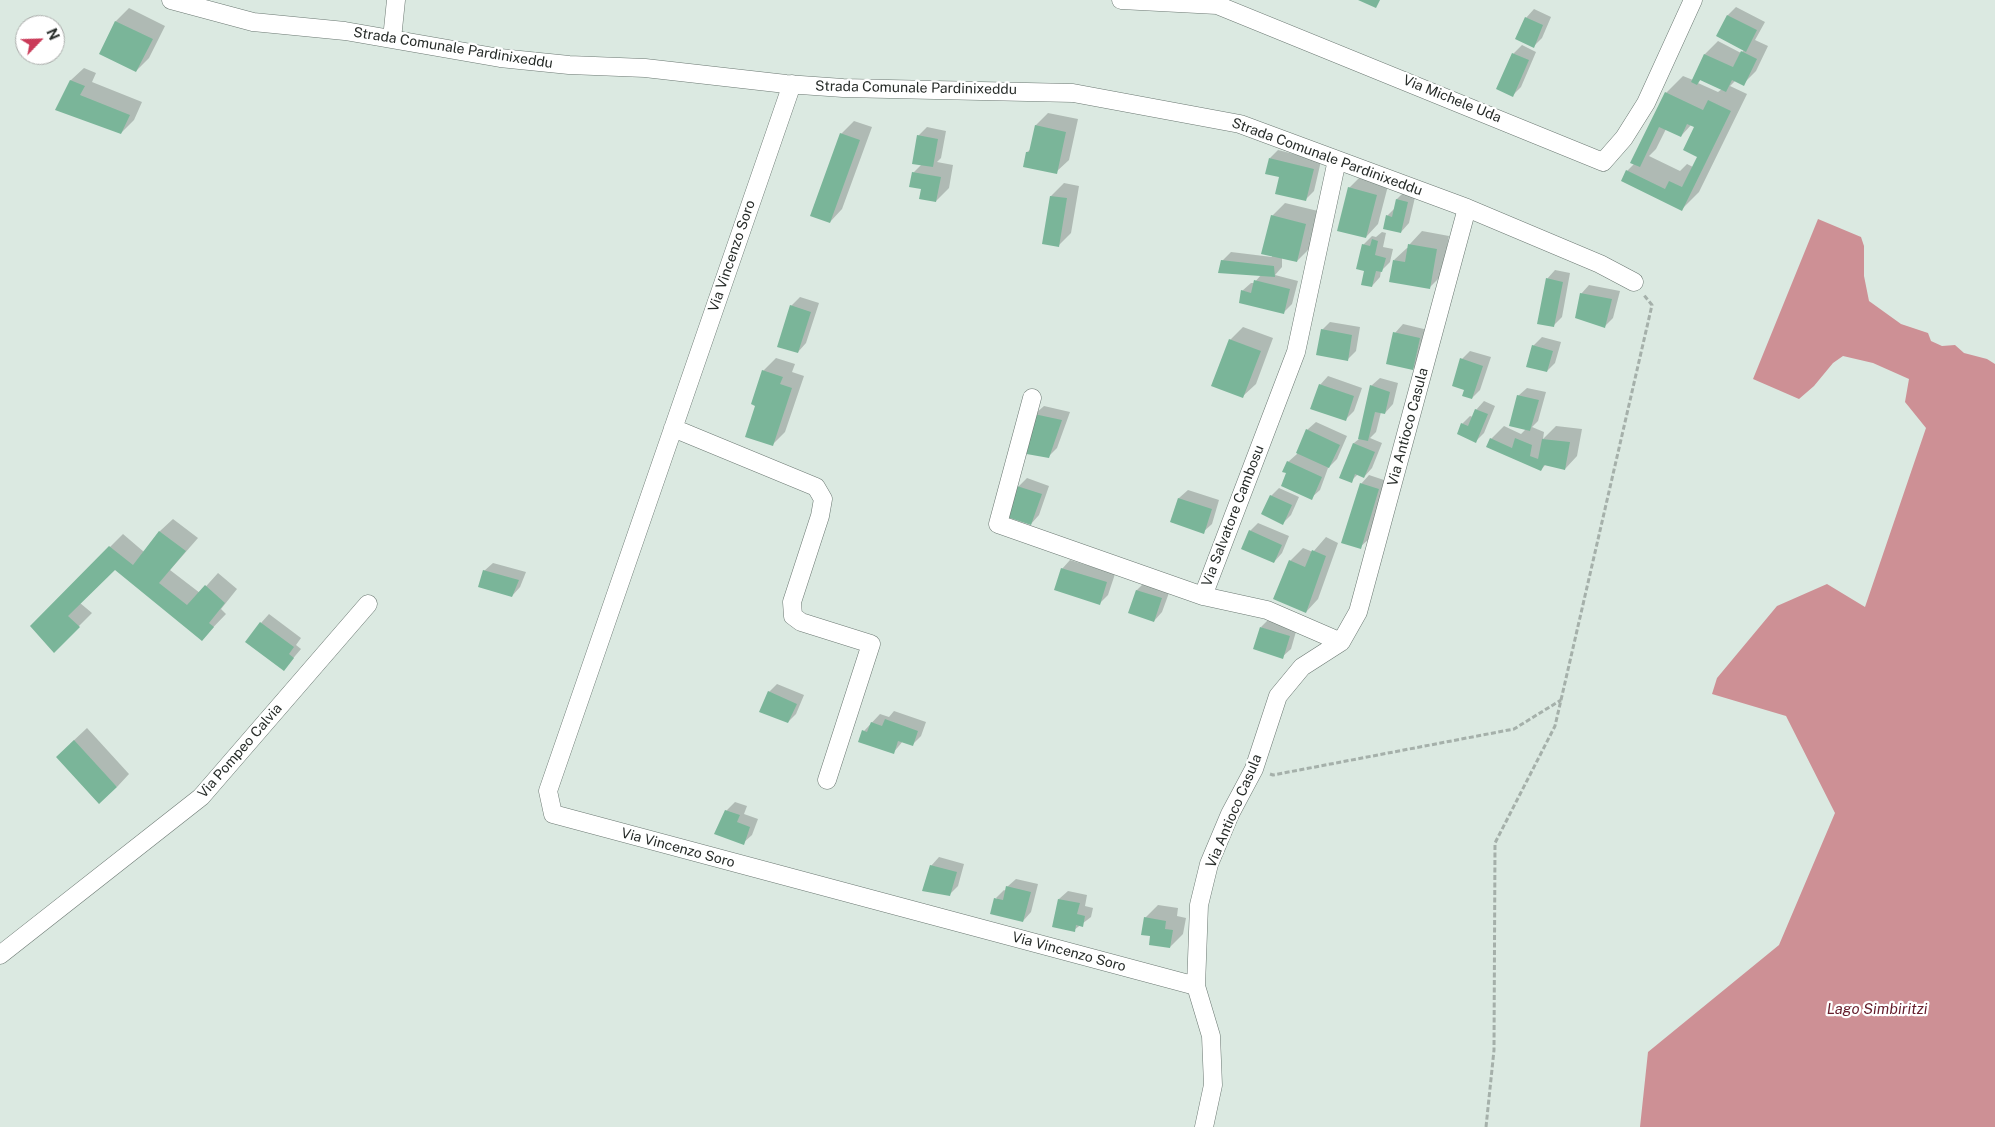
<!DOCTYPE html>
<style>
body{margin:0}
#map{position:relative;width:1995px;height:1127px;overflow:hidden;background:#dbe9e1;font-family:"Public Sans",sans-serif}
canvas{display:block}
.north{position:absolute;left:15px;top:15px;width:50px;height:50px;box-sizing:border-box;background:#fff;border:1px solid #a9aba9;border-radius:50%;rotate:66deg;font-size:14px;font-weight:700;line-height:20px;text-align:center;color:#272c29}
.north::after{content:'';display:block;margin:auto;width:18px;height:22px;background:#ca3a58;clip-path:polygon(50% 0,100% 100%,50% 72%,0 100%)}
</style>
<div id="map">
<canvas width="1995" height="1127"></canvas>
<div class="north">N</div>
</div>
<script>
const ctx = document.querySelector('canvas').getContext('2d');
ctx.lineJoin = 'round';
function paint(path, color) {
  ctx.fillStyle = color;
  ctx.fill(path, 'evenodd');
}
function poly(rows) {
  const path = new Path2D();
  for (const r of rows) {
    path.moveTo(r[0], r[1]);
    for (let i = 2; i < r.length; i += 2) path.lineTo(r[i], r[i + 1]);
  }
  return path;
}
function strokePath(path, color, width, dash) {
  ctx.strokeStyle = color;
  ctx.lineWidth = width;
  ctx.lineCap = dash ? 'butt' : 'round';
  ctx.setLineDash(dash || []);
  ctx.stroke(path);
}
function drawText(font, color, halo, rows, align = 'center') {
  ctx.font = font + ' "Public Sans",sans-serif';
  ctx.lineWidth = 4.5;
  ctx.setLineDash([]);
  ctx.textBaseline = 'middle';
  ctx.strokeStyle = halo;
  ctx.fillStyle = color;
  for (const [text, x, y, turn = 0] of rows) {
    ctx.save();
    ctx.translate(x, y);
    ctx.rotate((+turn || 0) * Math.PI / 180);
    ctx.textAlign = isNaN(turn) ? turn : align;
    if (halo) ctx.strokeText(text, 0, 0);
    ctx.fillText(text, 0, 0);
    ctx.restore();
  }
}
const water = poly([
 [1818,219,1861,237,1864,246,1864,276,1869,301,1901,324,1928,333,1931,341,1942,346,1955,345,1964,353,1987,359,1995,364,1995,1127,1640,1127,1648,1052,1779,945,1835,813,1786,716,1712,694,1717,678,1777,606,1827,584,1865,607,1926,428,1905,402,1909,379,1873,363,1843,356,1833,363,1814,386,1799,399,1753,379]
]);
const shadow = poly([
 [1736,7,1765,22,1755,40,1768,46,1756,71,1743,84,1736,80,1730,86,1747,94,1699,192,1682,209,1627,171,1634,164,1666,93,1683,76,1693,80,1705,54,1718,41,1741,53,1744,50,1717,36,1728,15],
 [1701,79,1722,89,1718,92,1698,83],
 [1691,125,1695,127,1698,156,1693,167,1687,164,1680,171,1649,156,1656,149,1666,129,1681,136],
 [129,8,165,26,149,58,136,71,101,54,116,21],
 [1534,9,1551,17,1542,38,1534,46,1526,18],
 [1522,45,1536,52,1521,87,1513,95,1513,54],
 [84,68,96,73,92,82,142,102,134,120,121,133,57,109,71,80],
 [1048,113,1078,119,1069,160,1056,172,1027,152,1031,149,1036,125],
 [854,121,872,127,842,209,830,222,841,134],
 [927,127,946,131,941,158,937,162,953,165,949,188,936,201,922,188,913,173,922,164,918,136],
 [1278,150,1321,161,1314,191,1305,200,1280,176,1270,158],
 [1362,175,1389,182,1378,224,1366,237,1349,188],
 [1064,183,1079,186,1071,233,1058,246,1043,243,1051,196],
 [1405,191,1416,193,1409,223,1401,232,1387,216,1395,208,1397,199],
 [1285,203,1318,211,1310,248,1297,261,1282,257,1282,267,1275,275,1298,281,1292,304,1284,312,1242,291,1251,283,1254,283,1261,275,1222,261,1231,252,1272,257,1272,216],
 [1422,231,1449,236,1442,275,1429,288,1394,260,1407,248,1409,248,1410,244],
 [1382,232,1386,233,1383,247,1393,249,1390,262,1381,271,1380,277,1372,286,1363,245,1372,236,1376,237],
 [1555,270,1570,273,1562,317,1553,326,1547,279],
 [1589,285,1620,291,1613,318,1604,327,1581,294],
 [800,297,819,303,806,343,798,352,791,306],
 [1330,322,1360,327,1356,351,1347,360,1322,330],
 [1403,324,1428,330,1421,361,1413,369,1395,333],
 [1243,327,1273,338,1256,384,1243,396,1230,340],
 [1542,337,1561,342,1555,363,1547,371,1533,346],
 [1470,351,1491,357,1480,390,1472,398,1466,389,1462,359],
 [776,358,795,364,792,372,804,376,785,432,772,445,757,405,763,371],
 [1328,376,1362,388,1354,411,1345,420,1320,385],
 [1380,378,1398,383,1393,404,1385,413,1381,412,1376,432,1370,438,1382,443,1372,468,1364,477,1358,474,1351,481,1340,477,1354,443,1359,439,1371,386],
 [1527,388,1546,392,1538,421,1532,427,1544,432,1543,439,1556,426,1582,429,1577,456,1565,469,1546,464,1541,470,1491,439,1504,426,1521,434,1526,429,1518,396],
 [1484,401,1495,406,1484,433,1476,441,1462,424,1470,416,1473,417,1476,410],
 [1044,406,1070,412,1057,448,1049,456,1035,414],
 [1316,422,1347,436,1337,459,1328,468,1320,490,1311,498,1288,473,1288,462,1297,454,1307,430],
 [1369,475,1387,481,1369,539,1360,547,1361,484],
 [1027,478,1049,486,1039,515,1031,524,1018,487],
 [1279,488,1299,497,1291,515,1283,523,1271,496],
 [1188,490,1219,500,1212,524,1203,532,1171,522,1179,498],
 [173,519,198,538,170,570,200,593,218,573,237,589,221,609,226,614,202,639,115,568,80,603,92,613,54,651,31,626,123,534,144,552,160,531],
 [1258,523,1289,536,1282,553,1274,562,1250,531],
 [1326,537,1338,543,1318,599,1306,612,1290,561,1303,548,1313,552],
 [1070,560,1115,574,1108,595,1100,603,1062,569],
 [493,563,526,572,520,587,512,596,484,571],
 [1145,582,1170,590,1162,612,1154,621,1129,612,1137,590],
 [269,614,301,638,296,645,301,649,284,669,261,623],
 [1269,619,1297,628,1291,649,1282,657,1261,627],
 [777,684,804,695,796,714,788,722,769,692],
 [894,711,926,722,921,736,913,744,903,741,893,753,864,731,880,714,889,717],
 [87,728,129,774,117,787,70,744],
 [735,802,747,806,744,814,758,819,752,835,743,843,726,811],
 [939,857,964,864,958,886,950,894,931,866],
 [1016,879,1038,884,1031,912,1023,921,996,898,1004,890,1006,891,1007,887],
 [1068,891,1087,895,1085,906,1093,908,1091,917,1074,930,1059,899],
 [1158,905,1178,908,1177,916,1186,918,1183,934,1170,947,1145,918]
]);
const building = poly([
 [1358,0,1380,0,1376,8],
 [1727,15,1757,30,1746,52,1716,36],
 [1525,17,1543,25,1534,48,1515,39],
 [115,21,153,39,136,72,99,54],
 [1741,51,1757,59,1744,86,1732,80,1726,92,1700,80,1697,85,1691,82,1704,54,1733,67],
 [1512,53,1529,60,1513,97,1496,89],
 [70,80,85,86,80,95,130,115,121,134,55,110],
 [1665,92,1703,110,1708,100,1731,111,1682,211,1621,181,1626,170,1665,189,1669,181,1682,187,1697,157,1683,150,1694,127,1687,124,1681,137,1659,127,1640,167,1630,163],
 [1035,125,1066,132,1057,174,1023,167,1026,152,1029,152],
 [840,133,860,140,830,223,810,216],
 [917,135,938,139,933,167,912,164],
 [1269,158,1314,169,1306,201,1275,194,1279,177,1265,174],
 [912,172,941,177,936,202,919,199,921,189,909,187],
 [1348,187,1377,195,1366,238,1337,231],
 [1050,196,1067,198,1059,247,1042,244],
 [1396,199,1408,202,1401,233,1383,229,1386,215,1392,217],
 [1271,215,1306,224,1297,262,1261,254],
 [1372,239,1378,241,1375,255,1386,258,1382,272,1376,271,1372,287,1361,285,1364,271,1356,269,1362,244,1370,246],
 [1408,244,1437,249,1430,289,1389,282,1393,260,1405,262],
 [1221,260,1274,266,1275,277,1218,273],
 [1546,278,1563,282,1554,327,1537,324],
 [1254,280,1290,289,1284,314,1239,303,1241,290,1251,293],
 [1580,293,1612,299,1605,328,1575,318],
 [790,305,811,312,798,353,777,347],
 [1321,329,1352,335,1348,361,1316,355],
 [1393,332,1420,338,1413,370,1386,364],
 [1229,339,1261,351,1243,398,1211,386],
 [1532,345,1553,351,1547,372,1526,367],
 [1460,358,1483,366,1472,399,1462,396,1464,390,1452,386],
 [762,370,783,377,780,384,792,388,773,446,745,437,755,406,751,404],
 [1319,384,1354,396,1346,421,1310,409],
 [1370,385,1390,392,1385,414,1375,412,1368,441,1358,439],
 [1517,395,1539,400,1530,431,1509,426],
 [1475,409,1488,414,1476,443,1457,434,1461,423,1468,426],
 [1034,414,1062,420,1049,458,1021,453],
 [1306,429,1340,445,1329,468,1296,453],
 [1490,438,1512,448,1515,438,1532,445,1530,456,1538,459,1542,439,1570,442,1565,470,1544,465,1541,471,1486,447],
 [1353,443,1375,452,1364,478,1355,474,1352,483,1339,478],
 [1287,461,1322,477,1312,500,1281,486,1286,473,1282,472],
 [1360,483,1379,489,1361,549,1341,543],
 [1017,486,1042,494,1031,525,1007,517],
 [1270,495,1292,505,1283,525,1261,514],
 [1178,498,1212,509,1204,534,1170,522],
 [1249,530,1282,545,1274,563,1241,549],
 [159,531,186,551,159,583,187,605,205,585,225,603,209,623,214,627,202,641,115,570,68,616,80,627,54,653,30,626,109,546,133,565],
 [1312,550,1326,556,1306,613,1273,599,1289,560,1305,567],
 [1061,568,1107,582,1100,605,1054,590],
 [483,570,519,580,512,597,478,587],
 [1136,590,1162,598,1154,622,1128,613],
 [260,622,294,647,289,654,294,658,284,671,245,642],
 [1260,627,1290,636,1283,659,1253,649],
 [768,691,797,704,788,723,759,712],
 [885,719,918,731,913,746,898,741,894,754,858,742,862,730,867,732,871,722,882,726],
 [74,740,117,787,99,804,56,757],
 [725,810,740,815,737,822,750,827,744,845,714,834],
 [930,865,957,872,950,896,922,891],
 [1006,886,1031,892,1023,922,990,914,994,898,1003,900],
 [1058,899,1080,903,1077,914,1085,916,1083,927,1076,925,1075,932,1052,927],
 [1144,917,1166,921,1165,929,1173,930,1170,948,1149,945,1150,936,1141,935]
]);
const path = poly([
 [1270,774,1273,775,1514,729,1561,700],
 [1486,1127,1494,1050,1495,843,1555,726,1652,305,1643,294]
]);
const minor = poly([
 [171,0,253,22,345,31,500,58,569,65,645,68,786,84,843,88,1073,93,1240,124,1467,208,1600,264,1634,282],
 [1121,0,1217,5,1603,162,1624,138,1646,103,1693,0],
 [392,39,396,0],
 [792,84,548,791,553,814,1196,986],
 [1032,398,998,524,1203,596,1296,352,1337,160],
 [673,428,816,487,823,499,820,516,792,602,793,616,801,622,871,644,827,780],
 [1203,596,1267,610,1341,642,1358,612,1467,208],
 [0,955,201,797,368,604],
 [1204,1127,1213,1085,1211,1036,1196,986,1199,905,1209,864,1230,814,1254,769,1278,696,1302,667,1341,642]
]);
const streetNames = [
 ["Strada Comunale Pardinixeddu",453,48,9],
 ["Strada Comunale Pardinixeddu",916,88,1],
 ["Via Michele Uda",1452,99,22],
 ["Strada Comunale Pardinixeddu",1327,157,20],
 ["Via Vincenzo Soro",732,256,-71],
 ["Via Antioco Casula",1408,427,-75],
 ["Via Salvatore Cambosu",1233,516,-69],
 ["Via Pompeo Calvia",240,751,-49],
 ["Via Antioco Casula",1234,811,-67],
 ["Via Vincenzo Soro",678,848,15],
 ["Via Vincenzo Soro",1069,952,15]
];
const waterNames = [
 ["Lago Simbiritzi",1877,1009]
];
paint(water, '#cd9095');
paint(shadow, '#0003');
paint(building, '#7ab599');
strokePath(minor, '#6b7872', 19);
strokePath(path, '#a5b0aa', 3, [5, 2.5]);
strokePath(minor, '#fff', 18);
drawText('14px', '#272c29', '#fff', streetNames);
drawText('italic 15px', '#651d2b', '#fff', waterNames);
</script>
